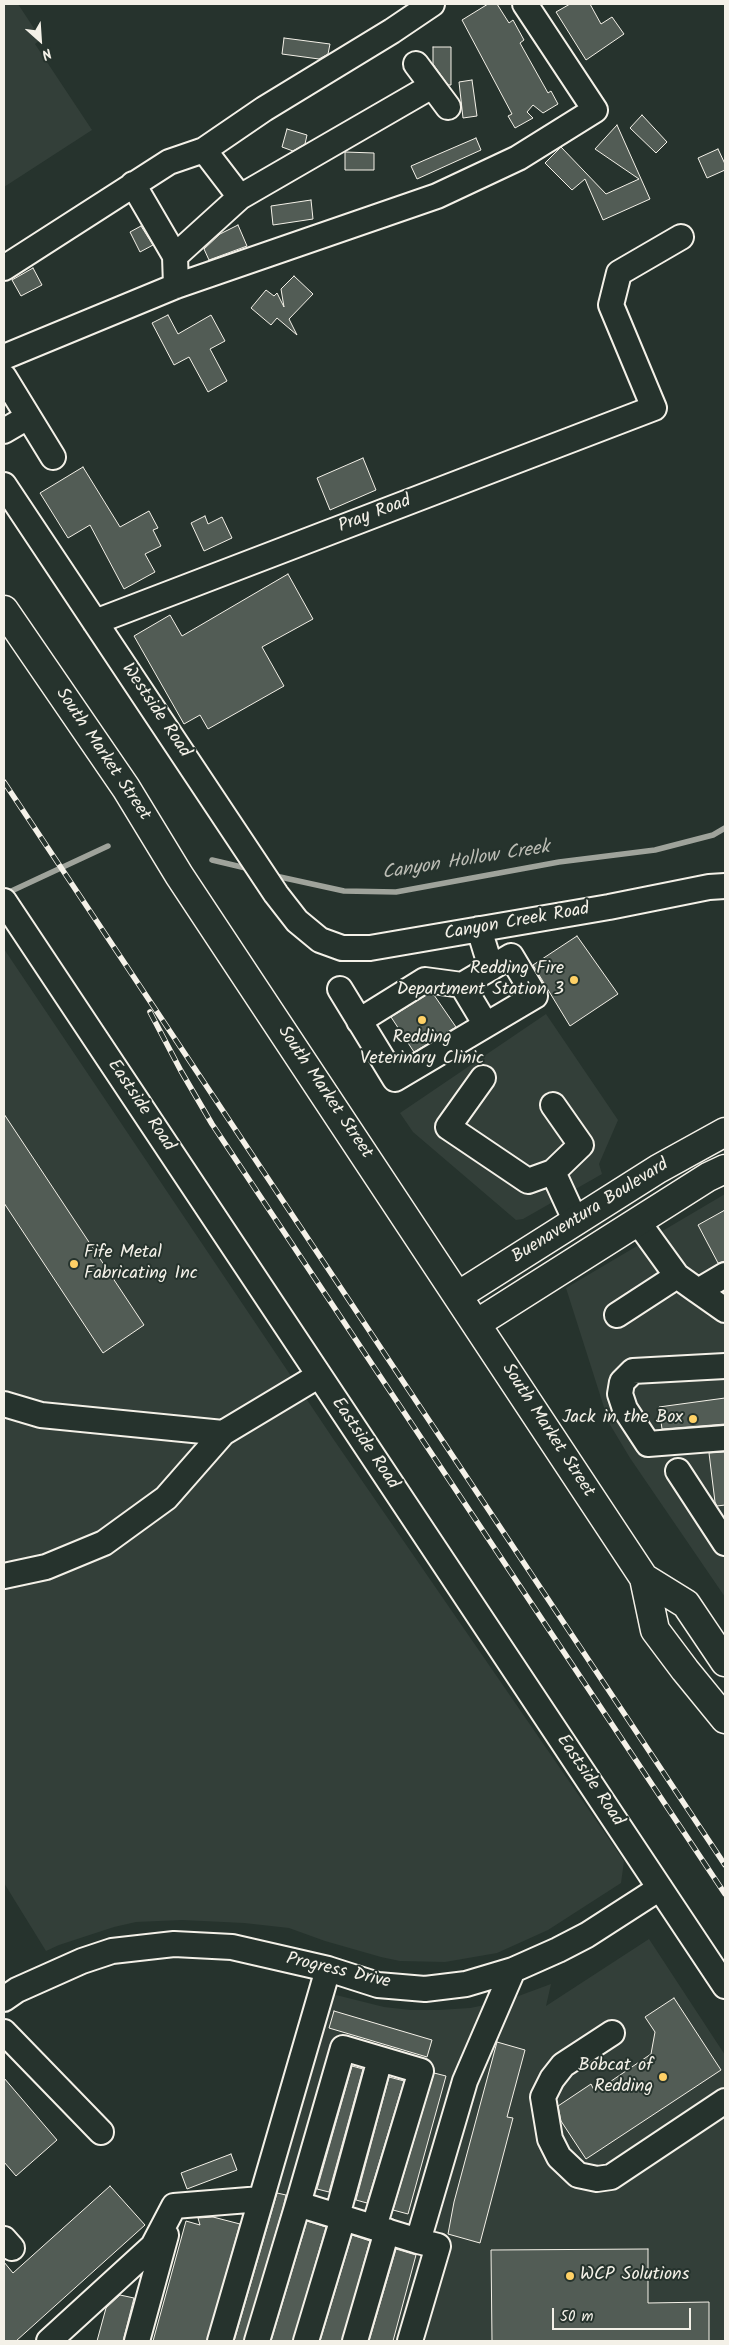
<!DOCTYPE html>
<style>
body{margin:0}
#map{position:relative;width:729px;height:2345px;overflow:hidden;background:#26332d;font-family:Kalam,sans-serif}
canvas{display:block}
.frame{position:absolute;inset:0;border:5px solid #f4f1e8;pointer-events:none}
.north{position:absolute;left:15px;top:15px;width:50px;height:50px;-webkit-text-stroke:4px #26332d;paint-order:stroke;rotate:154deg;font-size:14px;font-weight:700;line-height:20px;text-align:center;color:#f4f1e8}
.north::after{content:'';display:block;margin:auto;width:18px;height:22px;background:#f4f1e8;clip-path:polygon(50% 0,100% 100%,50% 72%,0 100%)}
.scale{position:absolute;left:552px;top:2308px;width:139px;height:22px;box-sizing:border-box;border:2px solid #f4f1e8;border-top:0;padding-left:6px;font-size:15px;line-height:18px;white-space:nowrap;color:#f4f1e8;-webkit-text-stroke:4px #26332d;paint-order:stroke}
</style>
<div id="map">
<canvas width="729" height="2345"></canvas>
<div class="frame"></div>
<div class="north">N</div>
<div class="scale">50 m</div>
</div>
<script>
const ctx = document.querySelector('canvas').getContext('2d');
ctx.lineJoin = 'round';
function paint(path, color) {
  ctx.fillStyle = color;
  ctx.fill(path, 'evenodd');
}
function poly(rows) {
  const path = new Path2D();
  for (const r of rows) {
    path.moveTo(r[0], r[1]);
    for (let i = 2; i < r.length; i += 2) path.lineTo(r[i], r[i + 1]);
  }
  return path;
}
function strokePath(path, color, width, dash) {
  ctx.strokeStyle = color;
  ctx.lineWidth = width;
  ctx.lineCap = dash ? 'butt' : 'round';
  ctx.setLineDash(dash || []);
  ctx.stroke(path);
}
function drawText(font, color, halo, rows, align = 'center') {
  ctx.font = font + ' Kalam,sans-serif';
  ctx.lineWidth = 4;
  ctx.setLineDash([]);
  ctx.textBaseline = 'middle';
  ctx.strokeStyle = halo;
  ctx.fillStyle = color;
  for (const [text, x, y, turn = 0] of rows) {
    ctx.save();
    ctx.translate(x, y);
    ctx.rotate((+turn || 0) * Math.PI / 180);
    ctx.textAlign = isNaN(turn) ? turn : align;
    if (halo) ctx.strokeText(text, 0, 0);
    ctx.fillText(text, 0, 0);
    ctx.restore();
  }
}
const built = poly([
 [4,4,18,4,41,39,35,44,92,130,4,187],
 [4,949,334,1440,624,1861,621,1883,548,1930,497,1953,445,1962,400,1961,381,1957,325,1941,289,1928,244,1923,182,1920,136,1922,114,1927,59,1945,46,1951,4,1883],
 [546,1014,618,1120,599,1164,602,1174,523,1219,516,1220,413,1132,400,1113],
 [725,1194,725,1597,630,1458,609,1423,566,1288],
 [649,1939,725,2055,725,2341,226,2341,328,1993,384,2007,411,2010,438,2010,470,2008,505,2001,551,1984,546,2006]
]);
const stream = poly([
 [212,860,250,869],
 [271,875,344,891,396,892,559,862,655,850,713,835,725,828],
 [5,894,108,846]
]);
const building = poly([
 [488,4,497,4,509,23,513,20,524,40,520,43,548,93,551,91,558,104,543,113,533,105,527,112,533,118,515,128,508,116,512,114,462,20,488,4],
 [570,4,590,4,601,24,612,17,624,34,586,60,556,12,570,4],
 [284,38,330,44,328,54,319,59,282,54,284,38],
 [433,47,451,47,451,85,448,85,433,64,433,47],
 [472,80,477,116,463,118,459,82,472,80],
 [642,115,667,142,656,153,630,128,642,115],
 [617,125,650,199,603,220,585,179,572,190,545,163,561,147,606,194,639,179,595,149,617,125],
 [287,129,307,135,305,144,293,151,282,147,287,129],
 [476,138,481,150,417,179,411,166,476,138],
 [718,149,725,164,725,170,707,178,698,158,718,149],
 [345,152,374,153,374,170,345,170,345,152],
 [311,200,313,219,273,225,271,206,311,200],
 [238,225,247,246,209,260,204,249,220,234,238,225],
 [141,226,153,245,140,252,130,232,141,226],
 [33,268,42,285,21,296,12,280,33,268],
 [294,276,313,294,289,319,297,335,277,318,271,325,251,308,266,290,274,296,277,293,284,307,281,289,294,276],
 [168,315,178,334,211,315,225,341,210,349,227,381,208,392,189,357,174,365,152,323,168,315],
 [363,458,376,490,330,510,317,478,363,458],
 [83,467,120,527,149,511,158,528,153,530,161,546,145,554,155,572,124,589,90,525,68,538,40,493,83,467],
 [205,516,208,524,222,517,232,538,204,551,191,523,205,516],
 [288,574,313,619,262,647,284,686,208,729,200,715,184,724,134,636,170,615,182,636,288,574],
 [577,936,618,994,570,1026,533,965,577,936],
 [428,994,434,995,456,1027,414,1052,391,1017,428,994],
 [4,1114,144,1325,103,1353,4,1203,4,1114],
 [725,1210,725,1261,718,1263,698,1225,725,1210],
 [725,1398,725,1424,662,1429,659,1407,725,1398],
 [725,1452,725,1505,717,1506,715,1502,709,1453,725,1452],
 [674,1998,721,2070,586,2159,561,2121,558,2106,591,2084,595,2092,651,2054,655,2032,645,2017,674,1998],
 [334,2011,432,2040,427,2057,329,2028,334,2011],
 [497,2042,525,2050,507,2117,513,2118,480,2243,448,2234,454,2202,497,2042],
 [352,2066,363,2069,329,2192,317,2189,352,2066],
 [434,2073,446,2076,408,2214,393,2210,434,2073],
 [389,2077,404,2081,367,2203,356,2200,389,2077],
 [4,2078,57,2140,16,2176,4,2162,4,2078],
 [231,2154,237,2170,187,2189,181,2173,231,2154],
 [110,2186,145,2225,16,2341,4,2341,4,2262,13,2273,110,2186],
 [277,2193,286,2195,283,2208,244,2341,234,2341,277,2193],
 [213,2217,240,2224,207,2341,153,2341,186,2221,200,2225,198,2218,213,2217],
 [307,2221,326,2227,293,2341,271,2341,307,2221],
 [352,2235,370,2241,342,2341,320,2341,352,2235],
 [396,2249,416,2255,393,2341,369,2341,396,2249],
 [648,2249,648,2303,709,2302,709,2341,492,2341,491,2250,648,2249],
 [120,2295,134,2298,123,2341,97,2341,106,2308,120,2295]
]);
const minor = poly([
 [416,64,448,107],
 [204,150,240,197,432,86],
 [133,184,175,256],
 [4,268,169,162,204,150,264,109,392,31,432,4],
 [176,286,175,256,240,197],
 [4,357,176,286,437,196,518,158,595,110,525,4],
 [4,377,53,457],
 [4,431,28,417],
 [4,485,276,894,297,921,320,940,342,948,370,948,609,907,709,887,725,886],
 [95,622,654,408,611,305,619,273,681,237],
 [4,901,725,1986],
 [479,929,491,968],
 [511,956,535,996,486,1025,462,985,511,956],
 [340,989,395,1079,486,1025],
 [359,1021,425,980,462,985],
 [483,1078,448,1127,528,1181,553,1172,576,1222],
 [553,1172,581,1145,553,1105],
 [638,1222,677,1276,698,1291],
 [725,1275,698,1291,725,1310],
 [617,1315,677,1276],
 [725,1366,633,1371,622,1382,620,1394,625,1409,648,1444,725,1438],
 [4,1404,41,1415,223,1433],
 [678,1471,725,1543],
 [4,1576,46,1567,104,1543,166,1498,223,1433,318,1376],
 [4,1999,17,1990,82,1961,112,1951,174,1944,232,1947,328,1969,378,1985,425,1989,466,1984,513,1970,558,1950,587,1935,660,1888],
 [4,2032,101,2132],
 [612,2033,563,2065,552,2079,543,2097,550,2139,559,2157,578,2175,597,2179,611,2177,725,2101],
 [337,2216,380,2059],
 [374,2227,421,2071,343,2048,298,2204,418,2241,465,2081,513,1970],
 [4,2239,12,2248],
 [49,2341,153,2246,174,2206,261,2199],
 [137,2341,166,2235],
 [220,2341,328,1969],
 [257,2341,298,2204],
 [306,2341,343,2218],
 [355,2341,387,2231],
 [410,2341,438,2246,418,2241]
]);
const major = poly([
 [4,610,126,788,179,875,644,1578,655,1630,685,1670,725,1719],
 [459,1295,658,1169,725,1132],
 [476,1324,708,1177,725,1169],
 [644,1578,686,1604,725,1662]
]);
const rail = poly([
 [4,782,725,1865],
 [150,1012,181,1071,212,1124,725,1894]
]);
const markers = [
 [574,980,5,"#ffd166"],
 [422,1020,5,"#ffd166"],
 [74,1264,5,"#ffd166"],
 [693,1419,5,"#ffd166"],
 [663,2077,5,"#ffd166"],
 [570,2276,5,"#ffd166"]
];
const streetNames = [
 ["Pray Road",375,515,-21],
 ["Westside Road",155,711,56],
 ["South Market Street",102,755,56],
 ["Canyon Creek Road",517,923,-10],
 ["South Market Street",324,1093,56],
 ["Eastside Road",140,1106,56],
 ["Buenaventura Boulevard",591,1212,-32],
 ["South Market Street",547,1431,57],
 ["Eastside Road",364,1444,56],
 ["Eastside Road",589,1781,56],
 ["Progress Drive",338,1972,13]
];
const poiNames = [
 ["Redding Fire",564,970],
 ["Department Station 3",564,991],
 ["Redding",422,1039,"center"],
 ["Veterinary Clinic",422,1060,"center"],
 ["Fife Metal",84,1254,"left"],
 ["Fabricating Inc",84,1275,"left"],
 ["Jack in the Box",683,1419],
 ["Bobcat of",653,2067],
 ["Redding",653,2088],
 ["WCP Solutions",580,2276,"left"]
];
const waterNames = [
 ["Canyon Hollow Creek",466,862,-9]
];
paint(built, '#333f39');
strokePath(stream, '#9fa39b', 5.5);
paint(building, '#525c55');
strokePath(building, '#f4f1e8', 1);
strokePath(minor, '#f4f1e8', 28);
strokePath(major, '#f4f1e8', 31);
strokePath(minor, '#26332d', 24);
strokePath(major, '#26332d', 28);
strokePath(rail, '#f4f1e8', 5.5);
strokePath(rail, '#26332d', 4, [11]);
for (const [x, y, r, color] of markers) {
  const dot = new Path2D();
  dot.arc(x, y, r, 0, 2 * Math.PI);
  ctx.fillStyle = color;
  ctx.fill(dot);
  strokePath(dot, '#26332d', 2);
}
drawText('18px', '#f4f1e8', '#26332d', streetNames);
drawText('18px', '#f4f1e8', '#26332d', poiNames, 'right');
drawText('italic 19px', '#bcbdb5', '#26332d', waterNames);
</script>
